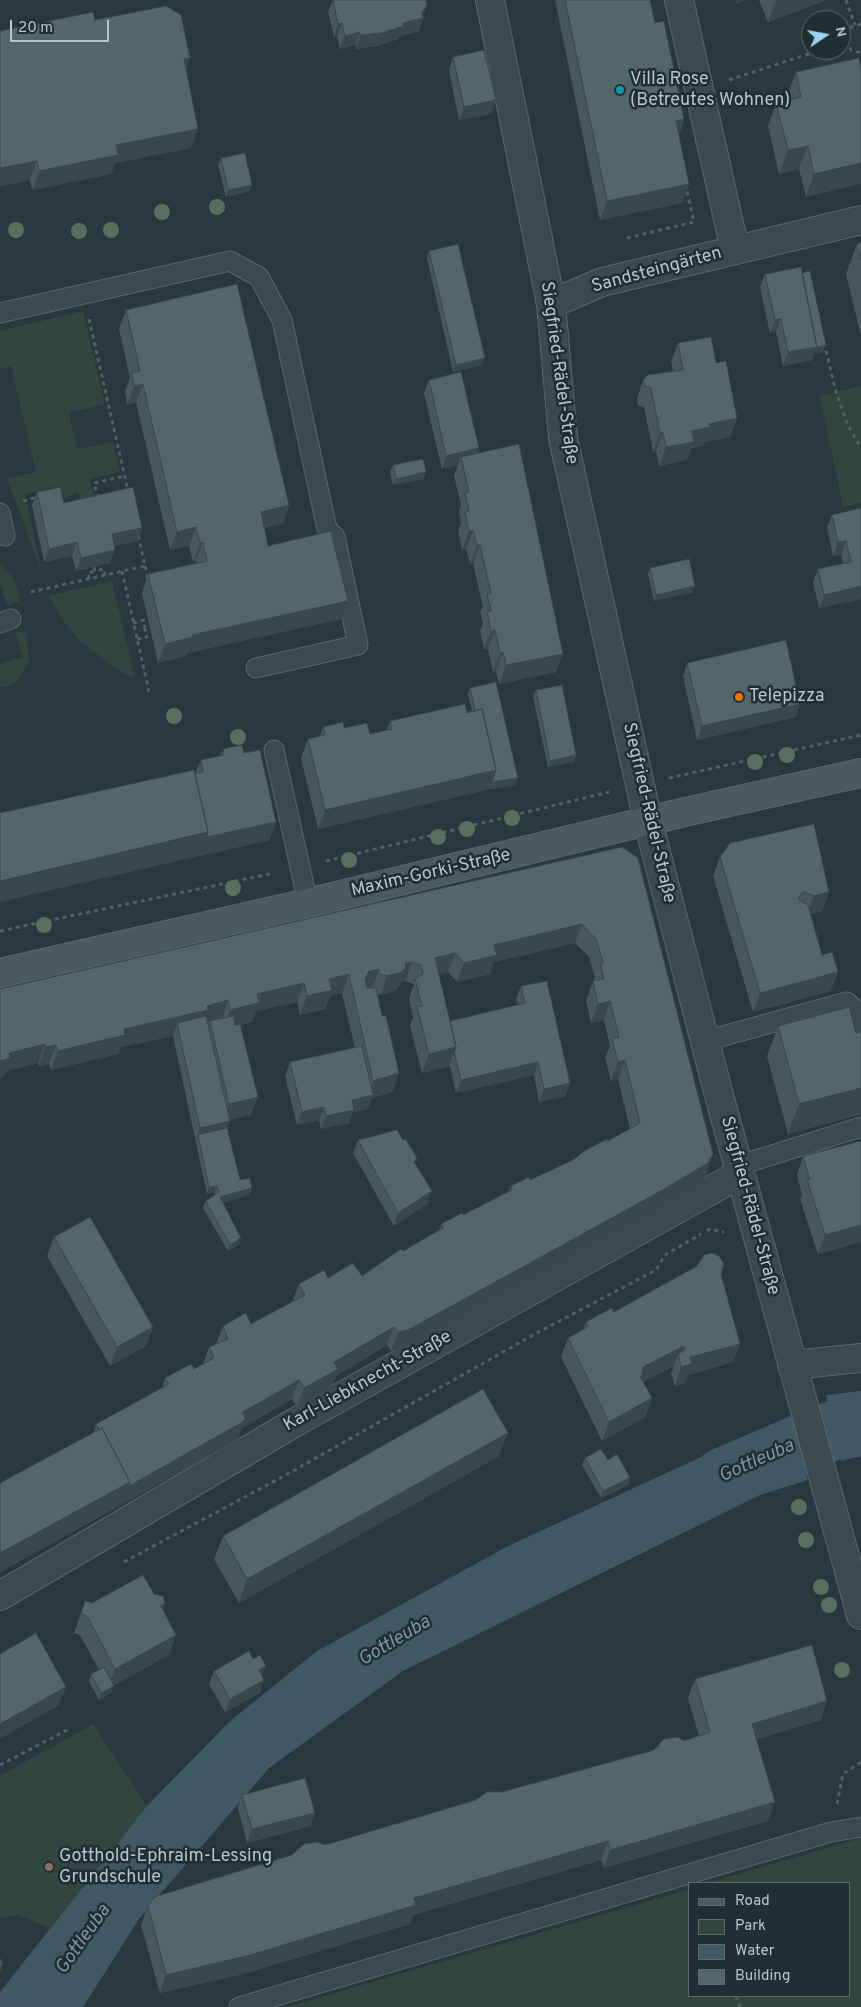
<!DOCTYPE html>
<meta charset="utf-8">
<style>
body{margin:0}
#map{position:relative;width:861px;height:2007px;overflow:hidden;background:#28383e;font-family:Overpass,sans-serif}
canvas{display:block}
.legend{position:absolute;left:688px;top:1882px;width:162px;height:115px;box-sizing:border-box;background:#212e34;border:1px solid #5d6a70;margin:0;padding:6px 9px;list-style:none;font-size:15px;color:#b8c4c9}
.legend li{display:flex;align-items:center;gap:10px;height:25px}
.legend b{width:25px;border:1px solid #5d6a70}
.north{position:absolute;left:801px;top:10px;width:50px;height:50px;box-sizing:border-box;background:#212e34;border:1px solid #5d6a70;border-radius:50%;rotate:78deg;font-size:14px;font-weight:700;line-height:20px;text-align:center;color:#b8c4c9}
.north::after{content:'';display:block;margin:auto;width:18px;height:22px;background:#98d4ef;clip-path:polygon(50% 0,100% 100%,50% 72%,0 100%)}
.scale{position:absolute;left:10px;top:20px;width:99px;height:22px;box-sizing:border-box;border:2px solid #b8c4c9;border-top:0;padding-left:6px;font-size:15px;line-height:18px;white-space:nowrap;color:#b8c4c9;-webkit-text-stroke:4px #212e34;paint-order:stroke}
</style>
<div id="map">
<canvas width="861" height="2007"></canvas>
<ul class="legend">
<li><b style="height:6px;background:#4a5a61"></b>Road</li>
<li><b style="height:14px;background:#30463f"></b>Park</li>
<li><b style="height:14px;background:#3e5963"></b>Water</li>
<li><b style="height:14px;background:#53666b"></b>Building</li>
</ul>
<div class="north">N</div>
<div class="scale">20 m</div>
</div>
<script>
const ctx = document.querySelector('canvas').getContext('2d');
ctx.lineJoin = 'round';
function paint(path, color) {
  ctx.fillStyle = color;
  ctx.fill(path, 'evenodd');
}
function poly(rows) {
  const path = new Path2D();
  for (const r of rows) {
    path.moveTo(r[0], r[1]);
    for (let i = 2; i < r.length; i += 2) path.lineTo(r[i], r[i + 1]);
  }
  return path;
}
function strokePath(path, color, width, dash) {
  ctx.strokeStyle = color;
  ctx.lineWidth = width;
  ctx.lineCap = dash ? 'butt' : 'round';
  ctx.setLineDash(dash || []);
  ctx.stroke(path);
}
function drawText(font, color, halo, rows, align = 'center') {
  ctx.font = font + ' Overpass,sans-serif';
  ctx.lineWidth = 5;
  ctx.setLineDash([]);
  ctx.textBaseline = 'middle';
  ctx.strokeStyle = halo;
  ctx.fillStyle = color;
  for (const [text, x, y, turn = 0] of rows) {
    ctx.save();
    ctx.translate(x, y);
    ctx.rotate((+turn || 0) * Math.PI / 180);
    ctx.textAlign = isNaN(turn) ? turn : align;
    if (halo) ctx.strokeText(text, 0, 0);
    ctx.fillText(text, 0, 0);
    ctx.restore();
  }
}
const green = poly([
 [83,311,105,404,69,413,77,449,113,442,120,472,90,479,95,502,81,505,78,493,61,498,58,486,25,494,42,574,7,478,36,472,11,366,0,369,0,331],
 [861,386,861,503,843,507,820,396],
 [0,564,14,578,20,601,7,605,0,583],
 [112,581,135,679,113,667,78,639,61,618,49,596],
 [15,632,26,632,29,662,20,678,9,686,0,688,0,664,23,657],
 [93,1724,147,1806,50,1928,17,1915,0,1919,0,1776],
 [861,1838,861,2007,287,2007,690,1889,690,1996,850,1996,850,1883,708,1883]
]);
const water = poly([
 [861,1391,861,1456,841,1461,826,1395],
 [790,1416,808,1480,760,1495,403,1671,269,1768,139,1919,83,2007,0,2007,0,1992,147,1806,229,1722,317,1651,508,1546]
]);
const pier = poly([
 [823,1395,826,1395,840,1464,839,1462],
 [789,1414,793,1415,810,1479,808,1480]
]);
const river = poly([
 [723,1477,834,1430,861,1424]
]);
const path = poly([
 [846,0,855,25],
 [861,24,851,27,847,41,851,50,861,53],
 [841,43,847,41],
 [729,80,821,50],
 [627,238,694,222,686,187],
 [89,319,128,491],
 [824,343,836,392,848,426,861,448],
 [98,498,94,483,125,476],
 [23,501,38,497],
 [145,566,148,579],
 [94,567,95,571,104,569,105,575],
 [122,571,149,692],
 [89,579,88,573,95,571],
 [31,592,145,566,138,534],
 [133,623,144,620,145,629],
 [137,639,147,637,145,629,150,628],
 [669,778,861,735],
 [326,861,609,792],
 [0,931,274,873],
 [707,1231,710,1229,724,1232],
 [124,1562,293,1471,533,1335,656,1270,665,1255,701,1234],
 [0,1765,67,1730],
 [837,1804,843,1774,861,1762],
 [736,1996,740,2007]
]);
const lane = poly([
 [0,313,230,261,259,277,282,320,327,529,335,537,358,645,256,668],
 [0,513,5,536],
 [0,623,11,619],
 [274,750,308,903],
 [705,1041,847,1002,858,1012,861,1023],
 [737,1166,861,1127],
 [239,2007,831,1832,861,1827]
]);
const street = poly([
 [490,0,551,304,563,438,648,821,716,1084,861,1615],
 [679,0,735,250],
 [551,304,602,282,861,220],
 [792,1365,861,1358],
 [0,1596,294,1423,740,1174]
]);
const secondary = poly([
 [0,973,308,903,685,812,861,773]
]);
const trees = [
 [217,207],
 [162,212],
 [16,230],
 [111,230],
 [79,231],
 [174,716],
 [238,737],
 [787,755],
 [755,762],
 [512,818],
 [467,829],
 [438,837],
 [349,860],
 [233,888],
 [44,925],
 [799,1507],
 [806,1540],
 [821,1587],
 [829,1605],
 [842,1670]
];
const wall = poly([
 [333,0,426,0,423,16,423,18,419,31,400,36,398,39,377,46,356,49,355,45,340,49,337,37,334,37,328,12],
 [555,0,650,0,655,23,684,119,679,135,689,184,682,203,600,220],
 [759,0,827,0,768,22],
 [95,20,190,58,186,69,191,148,115,163,111,174,32,190,30,180,0,186],
 [453,57,496,100,491,114,459,120,449,70],
 [859,58,806,197,799,169,779,174,768,126,776,103,788,100,787,96,796,72],
 [221,158,249,191,226,197,218,165],
 [861,243,861,336,846,274,857,244],
 [429,251,482,365,453,372,427,258],
 [765,274,823,352,815,353,812,360,783,366,776,332,770,333,760,287],
 [126,310,289,505,283,524,264,528,268,546,341,619,187,653,186,656,158,663,142,593,148,574,197,563,196,561,193,562,189,546,170,550,136,402,127,405,125,392,130,377,119,329],
 [678,343,716,363,737,418,730,437,705,442,703,446,691,448,687,460,659,466,656,451,653,452,644,407,638,405,637,399,643,380,673,371,671,362],
 [429,380,479,448,478,453,556,672,499,684,496,671,493,672,488,649,484,649,480,631,483,623,480,612,483,607,473,563,470,564,466,549,462,550,458,531,461,523,459,512,461,505,454,476,458,465,442,469,424,393],
 [393,465,424,479,393,485,390,472],
 [37,492,64,503,142,528,137,541,114,546,110,563,76,571,72,556,44,562,32,505],
 [861,508,861,599,819,608,813,582,818,569,843,564,841,554,833,556,827,528,832,515],
 [650,568,693,592,654,601,648,574],
 [687,663,796,717,697,740,683,676],
 [470,688,516,785,490,789,318,829,301,758,308,739,320,736,323,727,344,728,370,734,387,730,390,721,472,711,468,695],
 [536,690,576,755,574,762,548,767,533,697],
 [223,749,244,753,276,822,269,840,200,856,195,774,201,760,220,756],
 [622,847,707,1173,702,1182,652,1211,401,1348,391,1351,387,1345,336,1376,331,1387,297,1407,292,1399,242,1428,238,1438,234,1442,0,1572,0,1483,93,1434,96,1424,162,1389,165,1378,194,1369,203,1364,209,1347,216,1344,223,1326,251,1324,292,1302,299,1284,328,1278,362,1276,439,1230,441,1224,463,1215,509,1191,511,1186,530,1180,573,1160,630,1129,618,1079,611,1081,605,1058,610,1046,604,1020,591,1023,586,1000,595,977,589,957,575,943,494,962,490,974,457,982,448,972,439,974,450,1021,518,1005,516,999,521,986,570,1083,565,1096,539,1102,534,1075,456,1093,450,1066,422,1073,410,1025,413,1018,409,998,414,984,405,981,401,982,399,986,395,991,380,995,378,994,382,1016,399,1073,392,1092,372,1098,368,1109,353,1112,349,1123,321,1129,319,1120,297,1125,285,1076,290,1062,355,1048,342,993,330,996,325,1009,300,1015,297,1002,256,1011,252,1022,240,1025,251,1115,229,1120,227,1128,240,1180,250,1195,223,1202,239,1245,228,1251,203,1208,206,1201,215,1195,214,1192,207,1194,173,1036,121,1047,118,1054,51,1070,49,1064,39,1066,38,1063,6,1071,3,1077,0,1078,0,989],
 [720,857,829,892,822,911,811,914,831,991,753,1012,713,876],
 [778,1026,856,1033,861,1031,861,1111,859,1115,788,1134,767,1056],
 [358,1140,415,1163,432,1191,427,1204,394,1226,353,1153],
 [861,1141,861,1242,818,1254,800,1199,802,1195,797,1175,803,1156],
 [54,1237,153,1327,146,1346,110,1366,47,1256],
 [721,1274,740,1344,733,1362,688,1375,685,1383,675,1386,671,1373,674,1366,643,1382,652,1398,645,1417,602,1441,561,1357,568,1338,583,1330,586,1322],
 [499,1456,239,1603,214,1559,223,1536],
 [585,1458,608,1460,630,1478,628,1485,601,1498,582,1465],
 [85,1601,92,1603,163,1610,170,1654,113,1686,111,1693,99,1700,89,1681,91,1674,99,1670,80,1635,74,1633],
 [214,1671,262,1676,260,1693,225,1712,209,1684],
 [695,1679,821,1720,757,1739,768,1821,604,1868,601,1860,413,1915,410,1924,243,1974,160,1993,141,1925,148,1906,325,1845,502,1792,654,1750,699,1736,688,1698],
 [242,1795,315,1813,310,1826,247,1843,238,1808]
]);
const shadedWall = poly([
 [737,0,746,0,735,4],
 [776,0,827,0,768,22],
 [427,5,419,31,400,36,398,39,377,46,356,49,360,35,403,23,422,13],
 [342,23,337,37,334,37,338,24],
 [360,32,355,45,340,49,345,36],
 [190,58,183,77,184,59],
 [496,100,491,114,459,120,464,107],
 [684,119,677,138,676,121],
 [198,129,191,148,115,163,111,174,32,190,39,171,116,145],
 [808,146,799,169,779,174,788,150],
 [37,161,30,180,0,186,0,168],
 [861,163,861,184,806,197,814,174],
 [689,184,682,203,600,220,607,201],
 [252,185,249,191,226,197,228,190],
 [781,319,776,332,770,333,775,320],
 [826,345,823,352,815,353,812,360,783,366,788,352],
 [485,358,482,365,453,372,456,365],
 [143,384,136,402,127,405,134,386],
 [737,418,730,437,705,442,703,446,691,448,687,460,659,466,666,447,692,431,709,424],
 [663,432,656,451,653,452,660,433],
 [479,448,475,461,461,457,458,465,442,469,446,456],
 [426,472,424,479,393,485,396,479],
 [289,505,283,524,254,530,261,512],
 [196,527,189,546,170,550,177,532],
 [142,528,137,541,107,548,112,534],
 [473,530,466,549,462,550,469,531],
 [846,541,841,554,833,556,838,542],
 [77,542,72,556,44,562,49,549],
 [203,542,196,561,193,562,200,543],
 [477,545,480,545,473,563,470,564],
 [115,550,110,563,76,571,81,558],
 [695,586,693,592,654,601,656,595],
 [861,586,861,599,819,608,824,595],
 [348,601,341,619,187,653,186,656,158,663,165,644,192,635],
 [495,630,488,649,484,649,491,631],
 [503,652,496,671,493,672,500,653],
 [563,654,556,672,499,684,506,665],
 [800,704,796,717,697,740,702,726],
 [576,755,574,762,548,767,550,761],
 [496,770,518,778,516,785,490,789,318,829,325,810],
 [276,822,269,840,0,902,0,881,208,832],
 [829,892,822,911,807,914,814,896],
 [582,924,575,943,494,962,490,974,457,982,464,963,494,945],
 [455,953,448,972,429,977,435,958],
 [412,962,405,981,401,982,399,986,395,991,380,995,387,976,405,963],
 [379,969,372,988,362,990,365,979,369,971],
 [838,972,831,991,753,1012,760,993],
 [349,974,342,993,330,996,325,1009,300,1015,307,996,329,979],
 [304,983,297,1002,256,1011,252,1022,224,1029,230,1010,257,994],
 [228,1000,222,1019,203,1024,177,1023,173,1036,121,1047,118,1054,51,1070,58,1051,124,1029,207,1006],
 [610,1001,604,1020,591,1023,598,1004],
 [45,1044,38,1063,6,1071,3,1077,0,1078,0,1061,9,1053],
 [56,1045,49,1064,39,1066,45,1047],
 [456,1047,449,1066,422,1073,429,1054],
 [625,1060,618,1079,611,1081,618,1062],
 [538,1062,534,1075,456,1093,461,1080],
 [861,1069,861,1111,859,1115,788,1134,799,1104],
 [399,1073,392,1092,372,1098,368,1109,353,1112,349,1123,321,1129,326,1116,352,1100,368,1097,373,1081],
 [570,1083,565,1096,539,1102,544,1089],
 [258,1097,251,1115,222,1122,229,1104],
 [324,1107,319,1120,297,1125,302,1112],
 [230,1121,225,1134,198,1135,200,1128],
 [713,1154,707,1173,702,1182,652,1211,401,1348,391,1351,398,1332],
 [217,1186,214,1192,207,1194,209,1187],
 [252,1188,250,1195,218,1204,220,1197],
 [432,1191,427,1204,394,1226,398,1213],
 [861,1225,861,1242,818,1254,825,1235],
 [241,1238,239,1245,228,1251,230,1245],
 [153,1327,146,1346,110,1366,117,1347],
 [394,1327,387,1345,336,1376,331,1387,297,1407,304,1388,334,1362],
 [740,1344,733,1362,688,1375,685,1383,675,1386,681,1367,690,1357],
 [684,1346,679,1358,678,1354,674,1366,636,1386,643,1367],
 [299,1380,292,1399,242,1428,238,1438,234,1442,0,1572,0,1553],
 [652,1398,645,1417,602,1441,609,1422],
 [508,1433,499,1456,239,1603,247,1579],
 [630,1478,628,1485,601,1498,603,1491],
 [165,1604,159,1623,161,1606],
 [176,1635,170,1654,109,1688,115,1669],
 [266,1666,261,1679,259,1670],
 [264,1680,260,1693,225,1712,230,1699],
 [114,1686,111,1693,99,1700,101,1693],
 [66,1687,59,1705,0,1739,0,1724],
 [827,1701,821,1720,745,1743,752,1724],
 [775,1802,768,1821,604,1868,610,1850],
 [315,1813,310,1826,247,1843,252,1829],
 [608,1841,601,1860,413,1915,410,1924,243,1974,160,1993,166,1975,414,1898],
 [3,1964,0,1973,0,1966]
]);
const building = poly([
 [333,0,426,0,427,5,422,13,423,18,403,23,403,26,382,33,360,35,360,32,345,36,342,23,338,24,333,0],
 [565,0,650,0,655,23,664,21,684,119,676,121,689,184,607,201,565,0],
 [166,6,181,15,190,58,184,59,198,129,116,145,118,155,39,171,37,161,0,168,0,31,93,12,95,20,166,6],
 [484,50,496,100,464,107,453,57,484,50],
 [859,58,861,68,861,163,814,174,808,146,788,150,776,103,801,97,796,72,859,58],
 [245,153,252,185,228,190,221,158,245,153],
 [861,243,861,260,857,244,861,243],
 [458,244,485,358,456,365,429,251,458,244],
 [801,267,817,347,788,352,781,319,775,320,765,274,801,267],
 [810,271,826,345,817,347,802,273,810,271],
 [237,284,289,505,261,512,268,546,331,531,348,601,192,635,193,637,165,644,148,574,207,561,203,542,200,543,196,527,177,532,143,384,134,386,132,373,140,371,126,310,237,284],
 [711,337,716,363,726,361,737,418,709,424,710,427,692,431,694,442,666,447,663,432,660,433,651,388,645,386,643,380,648,375,683,370,678,343,711,337],
 [461,372,479,448,446,456,429,380,461,372],
 [519,444,563,654,506,665,503,652,500,653,495,630,491,631,487,612,491,611,487,594,491,593,480,545,477,545,473,530,469,531,465,512,469,511,465,493,469,492,461,457,519,444],
 [423,459,426,472,396,479,393,465,423,459],
 [60,487,64,503,133,487,142,528,112,534,115,550,81,558,77,542,49,549,37,492,60,487],
 [861,508,861,586,824,595,818,569,851,562,846,541,838,542,832,515,861,508],
 [689,559,695,586,656,595,650,568,689,559],
 [786,640,800,704,702,726,687,663,786,640],
 [496,682,518,778,492,782,496,770,482,709,475,710,470,688,496,682],
 [562,685,576,755,550,761,536,690,562,685],
 [465,704,467,713,482,709,496,770,325,810,308,739,325,735,323,727,343,722,344,728,367,723,370,734,392,729,390,721,465,704],
 [242,745,244,753,260,750,276,822,207,837,208,832,195,774,203,772,201,760,224,755,223,749,242,745],
 [194,770,208,832,0,881,0,813,194,770],
 [814,824,829,892,814,896,803,891,798,899,808,905,822,955,832,952,838,972,760,993,720,857,730,843,814,824],
 [622,847,638,858,713,1154,708,1163,659,1192,408,1330,398,1332,394,1327,334,1362,338,1369,304,1388,299,1380,243,1412,245,1419,241,1423,129,1486,130,1482,102,1428,99,1430,96,1424,169,1384,165,1378,191,1364,194,1369,214,1358,209,1347,228,1339,223,1326,246,1313,251,1324,305,1295,299,1284,324,1270,328,1278,353,1263,362,1276,401,1249,403,1251,443,1228,441,1224,462,1213,463,1215,512,1190,511,1186,529,1177,530,1180,573,1160,586,1150,607,1139,608,1141,640,1123,625,1060,618,1062,612,1039,619,1037,610,1001,598,1004,593,981,604,979,600,963,603,962,596,939,582,924,494,945,497,955,464,963,455,953,435,958,456,1047,429,1054,417,1007,422,1006,415,979,423,974,421,965,412,962,405,963,406,967,402,972,387,976,379,974,379,969,369,971,365,979,367,988,376,988,382,1016,386,1016,399,1073,373,1081,349,974,329,979,332,990,307,996,304,983,257,994,259,1003,230,1010,228,1000,207,1006,208,1010,124,1029,125,1035,58,1051,56,1045,45,1047,45,1044,9,1053,10,1058,0,1061,0,989,622,847],
 [547,981,570,1083,544,1089,538,1062,461,1080,454,1052,456,1047,450,1021,525,1003,521,986,547,981],
 [849,1007,856,1033,861,1031,861,1088,799,1104,778,1026,849,1007],
 [206,1016,230,1121,200,1128,177,1023,206,1016],
 [233,1016,235,1025,240,1024,258,1097,229,1104,210,1021,233,1016],
 [362,1046,373,1095,352,1100,354,1110,326,1116,324,1107,302,1112,290,1062,362,1046],
 [227,1128,240,1180,250,1178,252,1188,220,1197,241,1238,230,1245,206,1201,219,1192,217,1186,209,1187,198,1135,227,1128],
 [397,1130,403,1140,406,1139,417,1158,414,1162,432,1191,398,1213,358,1140,397,1130],
 [861,1141,861,1225,825,1235,807,1180,810,1180,803,1156,861,1141],
 [90,1217,153,1327,117,1347,54,1237,90,1217],
 [712,1253,719,1256,724,1264,721,1274,740,1344,690,1357,692,1364,681,1367,678,1354,685,1350,684,1346,643,1367,641,1378,652,1398,609,1422,568,1338,588,1327,586,1322,612,1308,614,1312,697,1266,704,1255,712,1253],
 [483,1389,508,1433,247,1579,223,1536,483,1389],
 [102,1428,130,1482,0,1553,0,1483,102,1428],
 [601,1449,608,1460,617,1454,630,1478,603,1491,585,1458,601,1449],
 [143,1575,154,1594,163,1596,165,1604,161,1606,176,1635,115,1669,87,1616,81,1614,85,1601,92,1603,143,1575],
 [36,1633,66,1687,0,1724,0,1654,36,1633],
 [812,1645,827,1701,752,1724,775,1802,610,1850,608,1841,414,1898,416,1905,250,1955,166,1975,148,1906,154,1897,292,1855,304,1844,317,1842,325,1845,476,1800,487,1792,502,1792,654,1750,664,1739,678,1737,684,1741,710,1732,695,1679,812,1645],
 [249,1651,253,1659,260,1655,266,1666,259,1670,264,1680,230,1699,214,1671,249,1651],
 [104,1667,114,1686,101,1693,91,1674,104,1667],
 [305,1778,315,1813,252,1829,242,1795,305,1778],
 [0,1958,3,1964,0,1966,0,1958]
]);
const markers = [
 [620,90,5,"#0f9aa8"],
 [739,697,5,"#e8710a"],
 [49,1867,5,"#8d6e63"]
];
const poiNames = [
 ["Villa Rose",630,80],
 ["(Betreutes Wohnen)",630,101],
 ["Telepizza",749,697],
 ["Gotthold-Ephraim-Lessing",59,1857],
 ["Grundschule",59,1878]
];
const streetNames = [
 ["Sandsteingärten",657,271,-15],
 ["Siegfried-Rädel-Straße",558,373,82],
 ["Siegfried-Rädel-Straße",648,813,77],
 ["Maxim-Gorki-Straße",431,874,-13],
 ["Siegfried-Rädel-Straße",749,1206,75],
 ["Karl-Liebknecht-Straße",368,1382,-29]
];
const waterNames = [
 ["Gottleuba",757,1462,-24],
 ["Gottleuba",395,1642,-31],
 ["Gottleuba",84,1940,-55]
];
paint(green, '#30463f');
paint(water, '#3e5963');
paint(pier, '#28383e');
strokePath(river, '#3e5963', 59);
strokePath(lane, '#5a676c', 21);
strokePath(street, '#5a676c', 30);
strokePath(secondary, '#5a676c', 30);
strokePath(path, '#4f625e', 3, [4, 4]);
strokePath(lane, '#3c494e', 19);
strokePath(street, '#3c494e', 28);
strokePath(secondary, '#4a5a61', 28);
ctx.fillStyle = '#566f5e';
for (const [x, y] of trees) {
  ctx.beginPath();
  ctx.arc(x, y, 8, 0, 2 * Math.PI);
  ctx.fill();
}
paint(wall, '#47585c');
paint(shadedWall, '#3a474b');
paint(building, '#53666b');
strokePath(building, '#3a474b', 1);
for (const [x, y, r, color] of markers) {
  const dot = new Path2D();
  dot.arc(x, y, r, 0, 2 * Math.PI);
  ctx.fillStyle = color;
  ctx.fill(dot);
  strokePath(dot, '#212e34', 2);
}
drawText('18px', '#b8c4c9', '#212e34', poiNames, 'left');
drawText('18px', '#b8c4c9', '#212e34', streetNames);
drawText('italic 19px', '#7598a4', '#212e34', waterNames);
</script>
